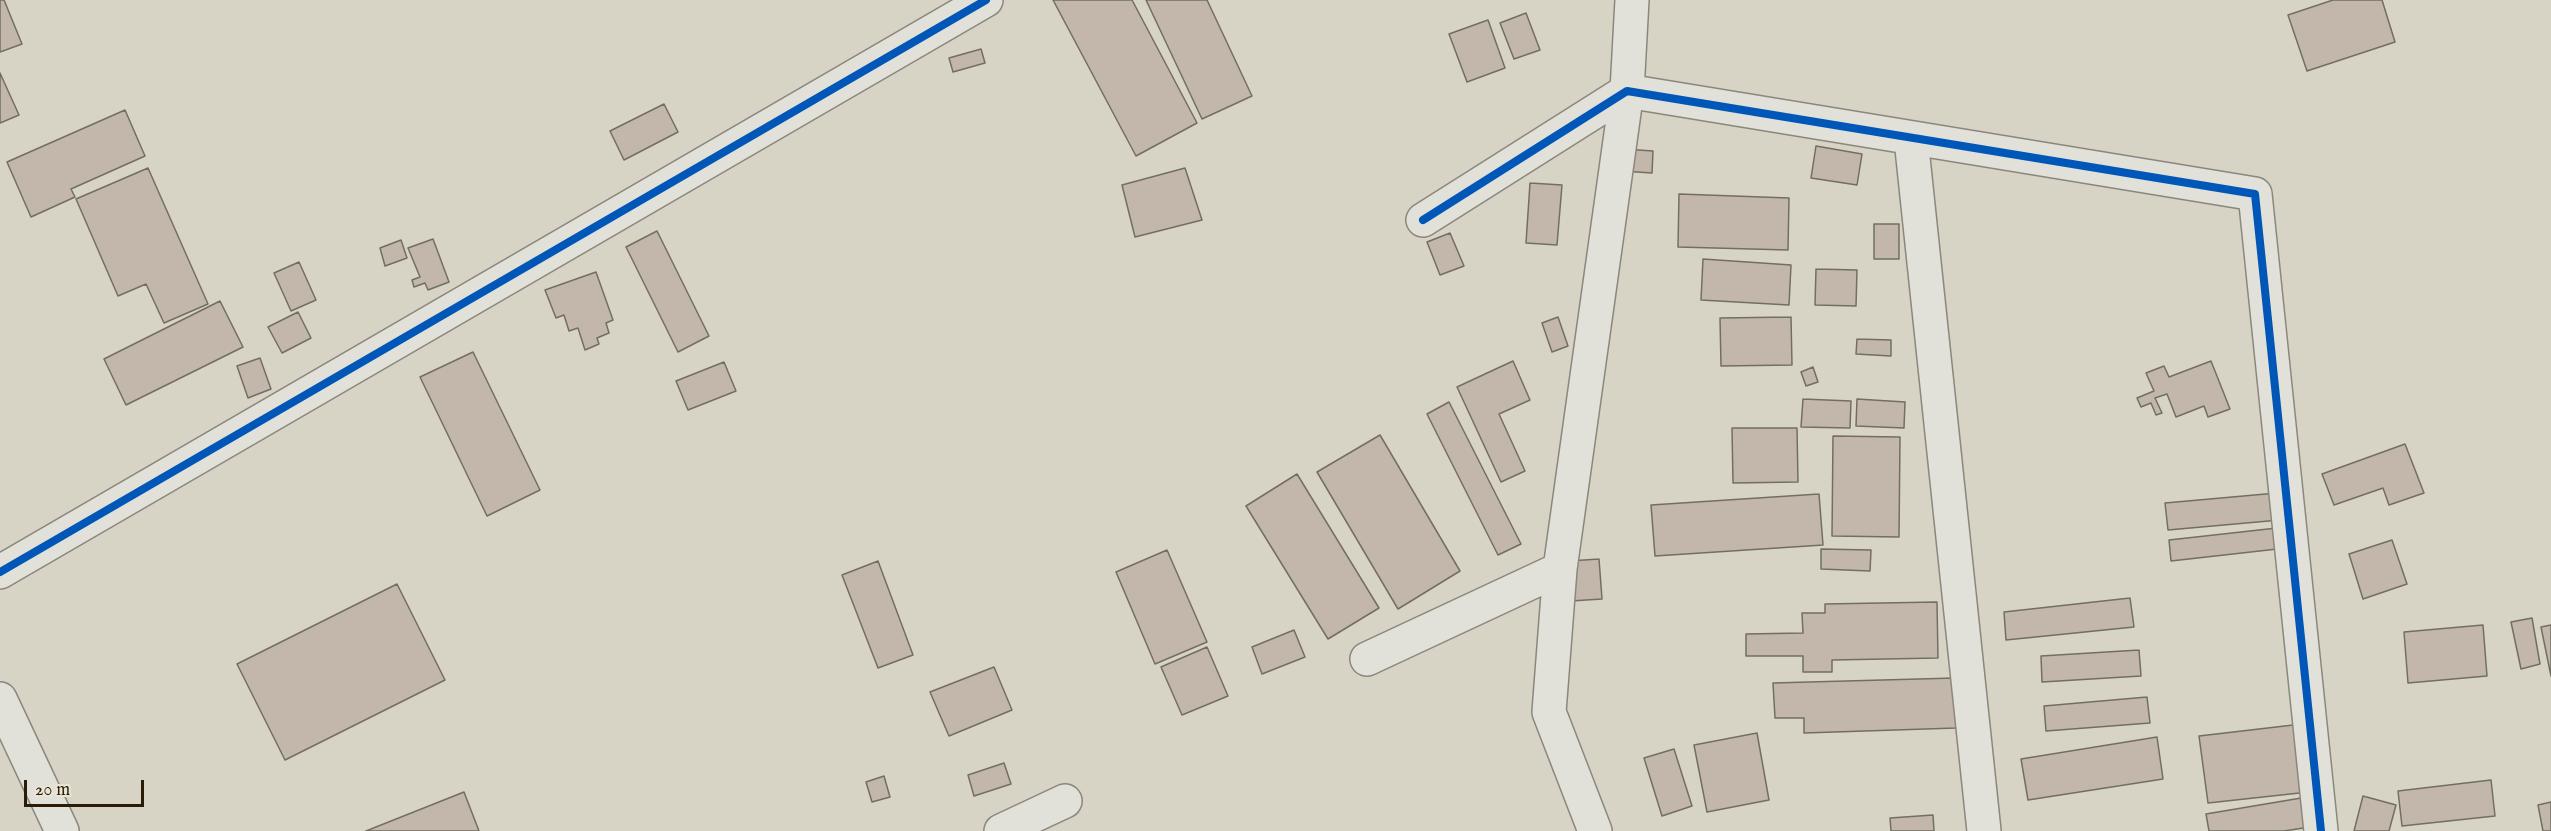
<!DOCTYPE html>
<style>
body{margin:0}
#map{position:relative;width:2551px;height:831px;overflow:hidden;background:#d7d4c6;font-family:"IM FELL English",serif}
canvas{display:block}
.scale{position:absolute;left:24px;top:780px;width:120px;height:27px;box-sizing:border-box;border:3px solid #2a1c08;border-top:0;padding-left:8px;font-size:18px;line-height:21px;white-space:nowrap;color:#2a1c08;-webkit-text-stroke:4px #eae6d5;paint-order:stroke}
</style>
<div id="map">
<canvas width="2551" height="831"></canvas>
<div class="scale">20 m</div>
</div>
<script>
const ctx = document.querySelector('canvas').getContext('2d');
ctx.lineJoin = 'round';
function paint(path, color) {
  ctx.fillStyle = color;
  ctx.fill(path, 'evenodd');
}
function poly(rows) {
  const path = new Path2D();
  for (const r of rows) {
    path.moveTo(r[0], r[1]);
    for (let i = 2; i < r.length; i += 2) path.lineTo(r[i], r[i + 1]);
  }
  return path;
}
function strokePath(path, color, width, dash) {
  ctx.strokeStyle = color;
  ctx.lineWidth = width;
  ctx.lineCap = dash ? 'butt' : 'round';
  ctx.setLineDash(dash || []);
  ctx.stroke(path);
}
const building = poly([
 [0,0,4,0,22,44,0,52,0,0],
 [1053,0,1132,0,1197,123,1136,156,1053,0],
 [1146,0,1207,0,1252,96,1202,119,1146,0],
 [2333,0,2382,0,2395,42,2307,71,2288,15,2333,0],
 [1526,13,1540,50,1514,59,1500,23,1526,13],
 [1488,20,1505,68,1467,82,1449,34,1488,20],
 [981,49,985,63,953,72,949,58,981,49],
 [0,73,19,115,0,123,0,73],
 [664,104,678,132,624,160,610,131,664,104],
 [125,110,145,156,71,189,75,197,31,217,7,162,125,110],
 [1816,146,1862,154,1857,185,1811,178,1816,146],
 [1624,149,1653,151,1652,173,1622,171,1624,149],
 [148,168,208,304,164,323,146,284,118,296,76,199,148,168],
 [1185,168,1202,220,1135,237,1122,185,1185,168],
 [1530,183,1562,185,1557,245,1526,243,1530,183],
 [1679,194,1789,198,1788,250,1678,247,1679,194],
 [1874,224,1899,224,1899,259,1874,259,1874,224],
 [657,231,709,336,678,352,626,247,657,231],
 [1450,233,1464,266,1440,275,1427,242,1450,233],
 [433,239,449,282,428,290,425,283,414,287,412,280,420,277,408,248,433,239],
 [401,240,407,258,385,266,380,248,401,240],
 [1703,259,1791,265,1789,305,1701,300,1703,259],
 [299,262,316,300,291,311,274,273,299,262],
 [1816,269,1857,270,1856,306,1815,305,1816,269],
 [596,272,613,320,606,323,609,333,597,338,599,344,585,350,578,328,569,331,564,315,556,318,545,290,596,272],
 [220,301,243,347,126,405,104,359,220,301],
 [298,312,311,338,282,353,268,327,298,312],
 [1558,317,1568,346,1552,352,1542,323,1558,317],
 [1791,317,1792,365,1721,366,1720,318,1791,317],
 [1857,339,1891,340,1891,356,1856,354,1857,339],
 [473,352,540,490,487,516,420,377,473,352],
 [260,358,271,389,248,398,237,366,260,358],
 [1513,361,1530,400,1499,414,1525,471,1501,482,1457,387,1513,361],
 [2211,361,2230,409,2208,417,2204,406,2176,417,2167,394,2155,398,2162,413,2156,415,2151,403,2141,407,2137,398,2154,391,2146,373,2164,366,2169,377,2211,361],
 [724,362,736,391,688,410,676,381,724,362],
 [1813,367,1818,382,1806,386,1801,372,1813,367],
 [1803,399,1851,401,1850,428,1801,427,1803,399],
 [1857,399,1905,402,1904,428,1856,426,1857,399],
 [1449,402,1521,544,1498,555,1427,414,1449,402],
 [1732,428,1797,428,1798,482,1733,483,1732,428],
 [1380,435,1460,571,1398,609,1317,472,1380,435],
 [1833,436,1900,437,1899,537,1832,536,1833,436],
 [2405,444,2424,493,2389,505,2383,488,2334,505,2322,474,2405,444],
 [1297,474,1379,608,1328,639,1246,506,1297,474],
 [2288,492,2291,519,2168,530,2165,503,2288,492],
 [1819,494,1823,545,1655,556,1651,505,1819,494],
 [2277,528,2295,547,2171,561,2169,540,2277,528],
 [2392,540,2407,584,2363,599,2349,554,2392,540],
 [1821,549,1871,550,1870,571,1821,569,1821,549],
 [1167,550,1207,642,1155,664,1116,572,1167,550],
 [1599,559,1602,599,1571,601,1569,561,1599,559],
 [878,561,913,655,878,668,842,575,878,561],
 [397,584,445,680,285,760,237,664,397,584],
 [2130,598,2134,627,2006,640,2004,612,2130,598],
 [1937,602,1938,658,1832,660,1832,672,1803,672,1803,656,1746,656,1746,634,1803,633,1802,613,1825,613,1825,604,1937,602],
 [2532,618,2540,664,2521,669,2511,622,2532,618],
 [2483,625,2487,676,2408,683,2404,632,2483,625],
 [2551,625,2551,676,2541,627,2551,625],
 [1294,630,1305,657,1262,674,1252,647,1294,630],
 [1207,647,1228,696,1182,715,1161,667,1207,647],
 [2139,650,2141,676,2042,682,2041,656,2139,650],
 [994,667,1012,710,949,736,930,692,994,667],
 [1955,678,1956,728,1804,733,1804,718,1775,718,1773,683,1955,678],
 [2147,697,2150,723,2046,731,2044,706,2147,697],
 [2319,722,2327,790,2208,803,2199,736,2319,722],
 [1757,733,1769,800,1707,812,1694,745,1757,733],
 [2157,737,2163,779,2028,800,2021,759,2157,737],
 [1674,749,1692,806,1662,816,1644,758,1674,749],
 [1004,763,1011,784,974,796,968,775,1004,763],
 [884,776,890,797,872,802,866,782,884,776],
 [2491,780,2495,816,2402,826,2398,791,2491,780],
 [464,792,479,831,366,831,464,792],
 [2325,794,2329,824,2284,831,2209,831,2206,814,2325,794],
 [2363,796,2396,805,2389,831,2354,831,2363,796],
 [2551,802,2551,831,2543,831,2538,805,2551,802],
 [1933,815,1934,831,1891,831,1890,818,1933,815]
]);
const minor = poly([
 [1911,139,1984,831],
 [1423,220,1627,91,2255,194,2321,831],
 [0,572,986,0],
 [1367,659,1560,569],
 [1001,831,1065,801],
 [1595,831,1549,712,1560,569,1627,91,1632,0]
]);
const tertiary = poly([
 [0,699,62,831]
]);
const cycleway = poly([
 [1423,220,1627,91,2255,194,2321,831],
 [0,572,986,0]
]);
paint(building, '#c3b7ac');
strokePath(building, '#726e64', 1.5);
strokePath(minor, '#8b877d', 36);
strokePath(tertiary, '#8b877d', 36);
strokePath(minor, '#e1e0d9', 33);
strokePath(tertiary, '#e1e0d9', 33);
strokePath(cycleway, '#0057b8', 8);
</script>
